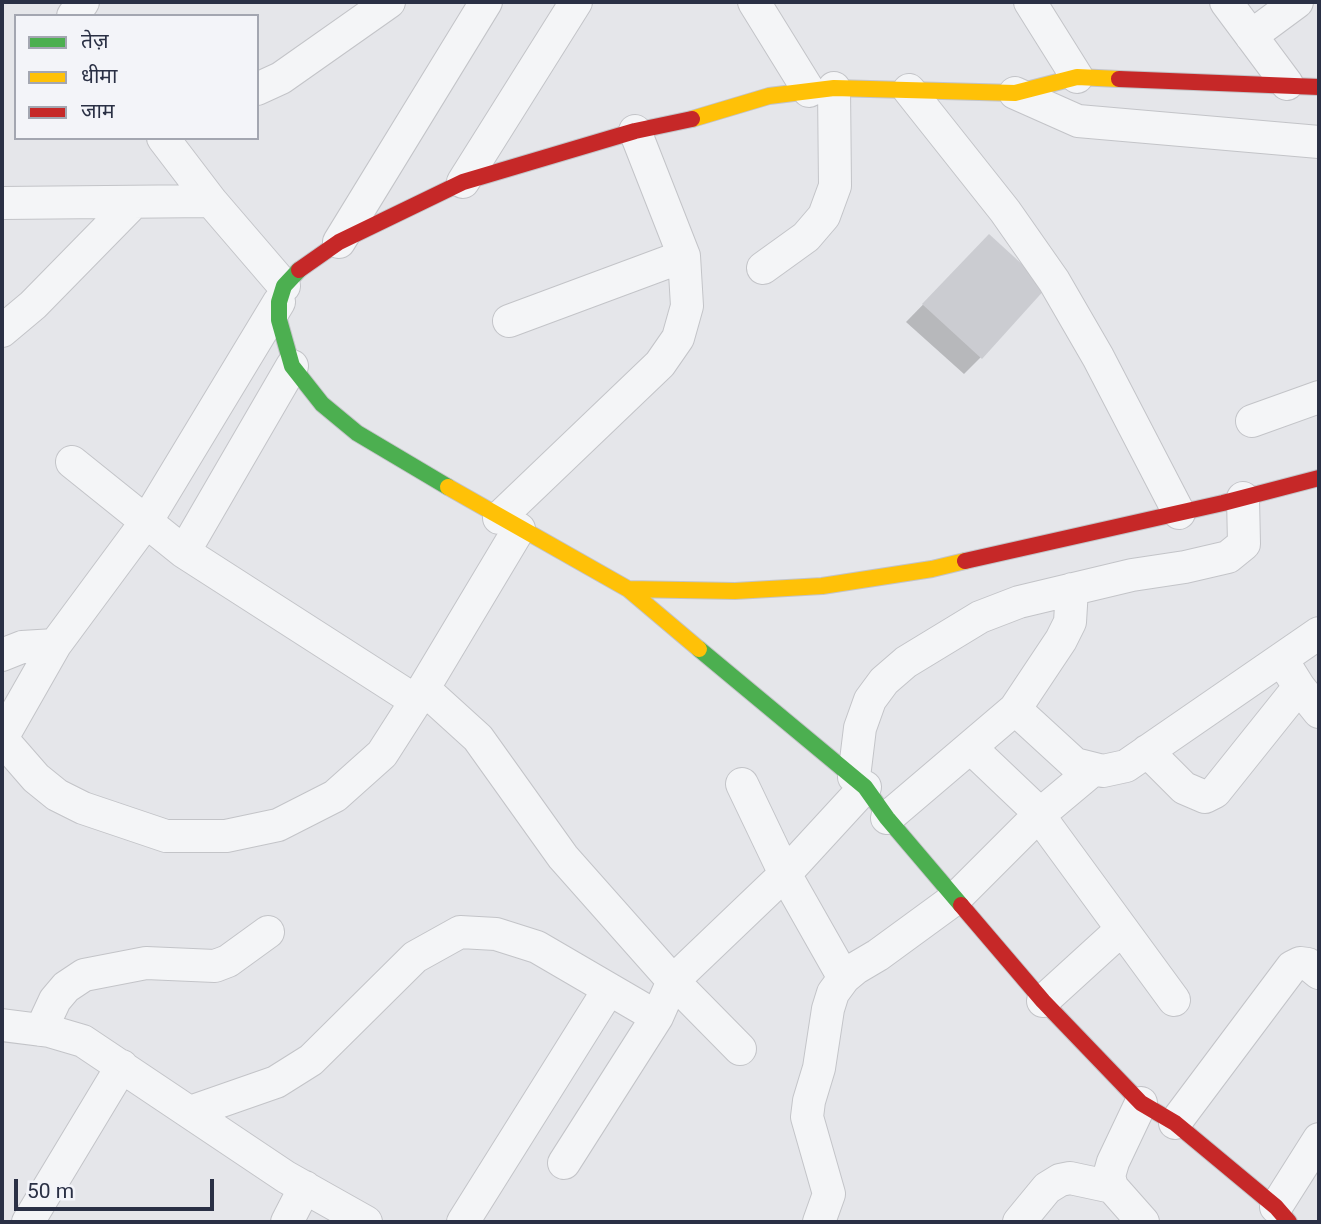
<!DOCTYPE html>
<meta charset="utf-8">
<style>
body{margin:0}
#map{position:relative;width:1321px;height:1224px;overflow:hidden;background:#e5e6ea;font-family:Roboto,"Noto Sans Devanagari",sans-serif}
canvas{display:block}
.frame{position:absolute;inset:0;border:4px solid #2a3045;pointer-events:none}
.legend{position:absolute;left:14px;top:14px;width:245px;height:126px;box-sizing:border-box;background:#f3f4f9;border:2px solid #a3a6b1;margin:0;padding:9px 12px;list-style:none;font-size:21px;color:#2a3045}
.legend li{display:flex;align-items:center;gap:14px;height:35px}
.legend b{width:35px;border:2px solid #a3a6b1}
.scale{position:absolute;left:14px;top:1179px;width:200px;height:32px;box-sizing:border-box;border:4px solid #2a3045;border-top:0;padding-left:9px;font-size:21px;line-height:24px;white-space:nowrap;color:#2a3045;-webkit-text-stroke:5px #f3f4f9;paint-order:stroke}
</style>
<div id="map">
<canvas width="1321" height="1224"></canvas>
<div class="frame"></div>
<ul class="legend">
<li><b style="height:9px;background:#4caf50"></b>तेज़</li>
<li><b style="height:9px;background:#ffc107"></b>धीमा</li>
<li><b style="height:9px;background:#c62828"></b>जाम</li>
</ul>
<div class="scale">50 m</div>
</div>
<script>
const ctx = document.querySelector('canvas').getContext('2d');
ctx.lineJoin = 'round';
function paint(path, color) {
  ctx.fillStyle = color;
  ctx.fill(path, 'evenodd');
}
function poly(rows) {
  const path = new Path2D();
  for (const r of rows) {
    path.moveTo(r[0], r[1]);
    for (let i = 2; i < r.length; i += 2) path.lineTo(r[i], r[i + 1]);
  }
  return path;
}
function strokePath(path, color, width, dash) {
  ctx.strokeStyle = color;
  ctx.lineWidth = width;
  ctx.lineCap = dash ? 'butt' : 'round';
  ctx.setLineDash(dash || []);
  ctx.stroke(path);
}
const shadow = poly([
 [989,237,981,357,964,374,906,322]
]);
const building = poly([
 [989,234,1047,287,982,359,922,304]
]);
const street = poly([
 [754,2,809,91],
 [1030,2,1077,77],
 [1226,2,1287,84],
 [73,16,83,2],
 [1251,36,1297,2],
 [257,89,281,78,389,2],
 [909,90,1005,211,1054,281,1098,357,1179,513],
 [1015,93,1078,121,1319,142],
 [635,131,684,256],
 [163,138,211,201,284,286],
 [463,182,576,2],
 [2,203,211,201],
 [339,242,486,2],
 [763,268,806,237,824,216,835,186,834,88],
 [2,331,33,305,134,202],
 [292,366,184,552,416,701,519,529],
 [1252,421,1319,397],
 [72,462,184,552],
 [499,518,660,364,678,338,687,306,684,256,509,321],
 [2,655,22,647,55,645],
 [1289,671,1299,687,1319,712],
 [424,689,478,738,563,857,673,981,740,1049],
 [1015,709,1075,764,1103,771,1126,766,1319,633],
 [2,738,55,645,146,522,279,302],
 [2,739,36,778,57,795,83,808,166,836,226,836,278,825,335,796,382,754,416,701],
 [971,748,1032,806,1174,1000],
 [1147,751,1184,788,1205,797,1215,792,1299,687],
 [854,777,860,728,870,700,884,681,906,662,980,617,1019,602,1132,575,1185,567,1228,557,1244,544,1243,498],
 [742,784,785,874,844,978],
 [887,818,1015,709,1061,640,1070,622,1072,589],
 [1043,1001,1122,929],
 [2,1025,49,1031,83,1041,286,1177,366,1222],
 [41,1030,55,1000,66,987,84,975,146,963,215,966,228,961,268,932],
 [1141,1103,1113,1162,1109,1176,1112,1187,1143,1222],
 [190,1112,276,1082,311,1060,415,957,460,932,496,934,537,947,657,1017],
 [1175,1123,1292,967,1300,963,1308,964,1319,973],
 [564,1163,657,1017,673,981,785,874,865,787],
 [1276,1207,1319,1139],
 [28,1222,122,1066],
 [287,1222,305,1187],
 [463,1222,609,989],
 [819,1222,829,1194,807,1117,809,1101,819,1068,828,1009,833,993,844,978,856,968,878,955,956,898,1039,815,1094,769],
 [1019,1222,1047,1188,1060,1180,1070,1178,1112,1187]
]);
const fast = poly([
 [299,270,284,286,279,302,279,320,292,366,322,404,357,433,448,487],
 [699,649,865,787,887,818,961,905]
]);
const slow = poly([
 [692,119,769,96,834,88,1015,93,1077,77,1119,79],
 [448,487,628,589,699,649],
 [628,589,735,591,822,586,932,569,965,561]
]);
const jam = poly([
 [1119,79,1319,87],
 [299,270,339,242,463,182,635,131,692,119],
 [965,561,1223,503,1319,478],
 [961,905,1043,1001,1141,1103,1175,1123,1276,1207,1289,1222]
]);
paint(shadow, '#0003');
paint(building, '#cbccd1');
strokePath(street, '#c3c4c8', 34);
strokePath(fast, '#c3c4c8', 18);
strokePath(slow, '#c3c4c8', 18);
strokePath(jam, '#c3c4c8', 18);
strokePath(street, '#f4f5f7', 32);
strokePath(fast, '#4caf50', 16);
strokePath(slow, '#ffc107', 16);
strokePath(jam, '#c62828', 16);
</script>
